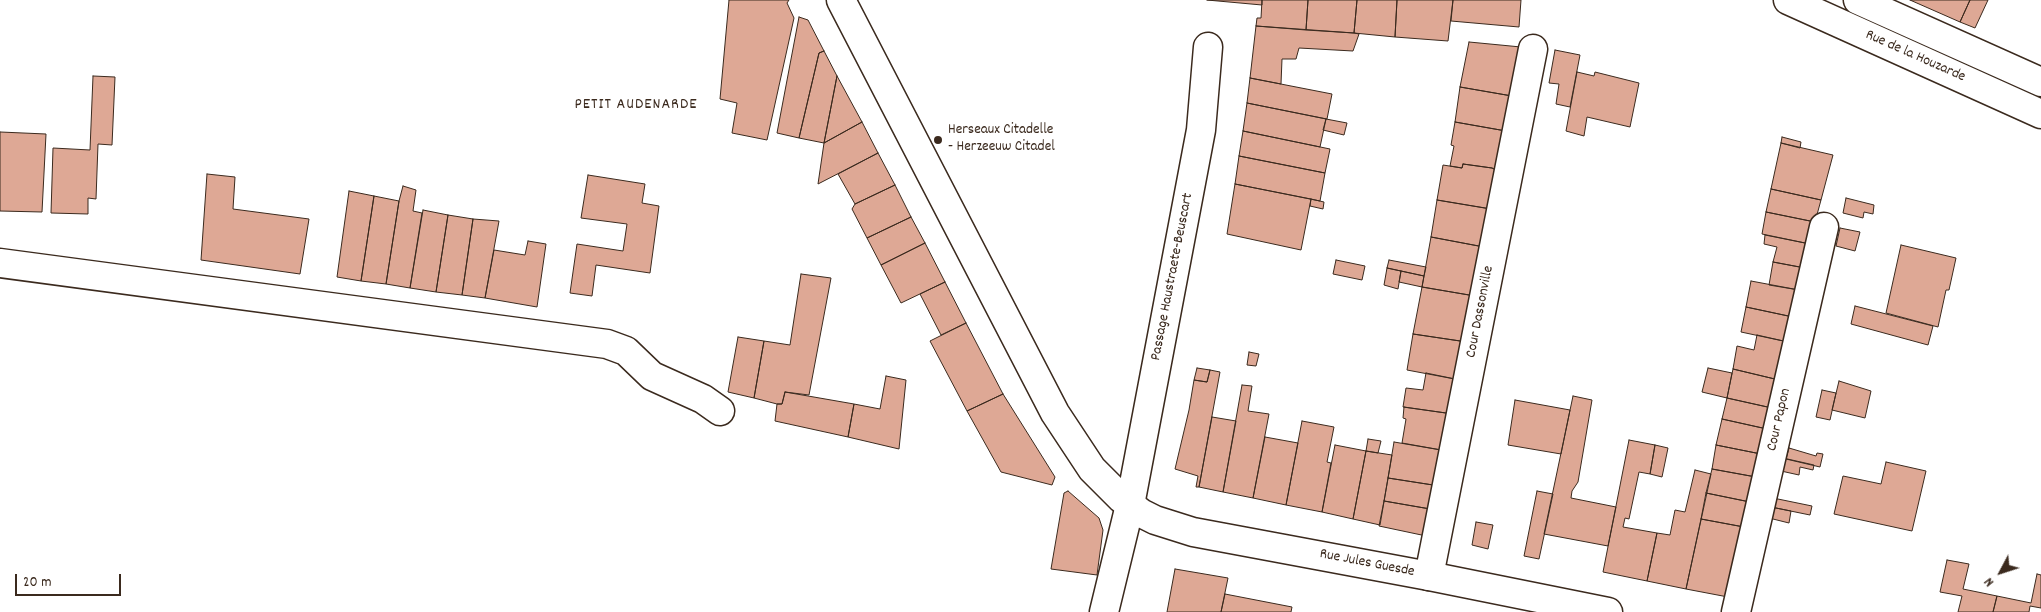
<!DOCTYPE html>
<style>
body{margin:0}
#map{position:relative;width:2041px;height:612px;overflow:hidden;background:#fff;font-family:Dekko,sans-serif}
canvas{display:block}
.north{position:absolute;left:1976px;top:547px;width:50px;height:50px;-webkit-text-stroke:4px #fff;paint-order:stroke;rotate:230deg;font-size:14px;font-weight:700;line-height:20px;text-align:center;color:#3b2a1e}
.north::after{content:'';display:block;margin:auto;width:18px;height:22px;background:#3b2a1e;clip-path:polygon(50% 0,100% 100%,50% 72%,0 100%)}
.scale{position:absolute;left:15px;top:574px;width:106px;height:22px;box-sizing:border-box;border:2px solid #3b2a1e;border-top:0;padding-left:6px;font-size:15px;line-height:18px;white-space:nowrap;color:#3b2a1e;-webkit-text-stroke:4px #fff;paint-order:stroke}
</style>
<div id="map">
<canvas width="2041" height="612"></canvas>
<div class="north">N</div>
<div class="scale">20 m</div>
</div>
<script>
const ctx = document.querySelector('canvas').getContext('2d');
ctx.lineJoin = 'round';
function paint(path, color) {
  ctx.fillStyle = color;
  ctx.fill(path, 'evenodd');
}
function poly(rows) {
  const path = new Path2D();
  for (const r of rows) {
    path.moveTo(r[0], r[1]);
    for (let i = 2; i < r.length; i += 2) path.lineTo(r[i], r[i + 1]);
  }
  return path;
}
function strokePath(path, color, width, dash) {
  ctx.strokeStyle = color;
  ctx.lineWidth = width;
  ctx.lineCap = dash ? 'butt' : 'round';
  ctx.setLineDash(dash || []);
  ctx.stroke(path);
}
function drawText(font, color, halo, rows, align = 'center') {
  ctx.font = font + ' Dekko,sans-serif';
  ctx.lineWidth = 4.5;
  ctx.setLineDash([]);
  ctx.textBaseline = 'middle';
  ctx.strokeStyle = halo;
  ctx.fillStyle = color;
  for (const [text, x, y, turn = 0] of rows) {
    ctx.save();
    ctx.translate(x, y);
    ctx.rotate((+turn || 0) * Math.PI / 180);
    ctx.textAlign = isNaN(turn) ? turn : align;
    if (halo) ctx.strokeText(text, 0, 0);
    ctx.fillText(text, 0, 0);
    ctx.restore();
  }
}
const building = poly([
 [729,0,789,0,787,3,794,18,767,140,732,133,737,103,720,99,729,0],
 [1207,0,1262,0,1262,5,1207,0],
 [1262,0,1308,0,1306,30,1256,26,1257,18,1261,18,1262,0],
 [1308,0,1357,0,1354,33,1306,30,1308,0],
 [1357,0,1397,0,1395,37,1354,33,1357,0],
 [1397,0,1453,0,1448,41,1395,37,1397,0],
 [1453,0,1521,0,1519,27,1451,21,1453,0],
 [1910,0,1970,0,1960,22,1910,0],
 [1970,0,1988,0,1975,28,1960,22,1970,0],
 [799,17,808,20,824,51,819,53,799,138,777,133,799,17],
 [1256,26,1354,33,1359,34,1353,51,1299,48,1296,59,1282,59,1281,84,1250,78,1256,26],
 [1469,42,1521,47,1512,96,1460,87,1469,42],
 [1555,50,1580,55,1570,107,1556,104,1559,84,1549,83,1555,50],
 [824,51,837,76,824,143,799,138,819,53,824,51],
 [1577,72,1594,76,1595,72,1639,83,1630,127,1587,117,1584,136,1566,131,1577,72],
 [93,76,115,77,112,145,98,144,96,199,88,198,88,214,51,213,53,148,90,150,93,76],
 [837,76,862,122,824,143,837,76],
 [1250,78,1332,94,1327,119,1247,103,1250,78],
 [1460,87,1512,96,1506,131,1455,122,1460,87],
 [1247,103,1326,119,1320,147,1243,131,1247,103],
 [1326,119,1347,123,1344,135,1323,130,1326,119],
 [862,122,878,153,818,184,824,143,862,122],
 [1455,122,1506,131,1498,171,1492,168,1463,164,1462,168,1450,166,1454,146,1451,145,1455,122],
 [1243,131,1330,149,1325,173,1239,156,1243,131],
 [0,132,46,134,42,212,0,211,0,132],
 [1782,137,1801,142,1800,148,1781,143,1782,137],
 [1781,143,1833,155,1821,200,1771,189,1781,143],
 [878,153,895,185,855,204,838,174,878,153],
 [1239,156,1325,173,1320,201,1235,184,1239,156],
 [1463,164,1492,168,1498,171,1491,209,1437,200,1443,165,1462,168,1463,164],
 [207,174,235,177,233,209,309,219,300,274,201,260,207,174],
 [588,175,645,184,642,203,659,206,650,273,596,265,592,296,570,293,577,244,623,251,627,224,581,218,588,175],
 [1235,184,1311,199,1301,250,1227,234,1235,184],
 [895,185,911,217,867,238,852,209,855,204,895,185],
 [403,186,416,190,413,211,422,213,410,288,386,284,399,201,403,186],
 [1771,189,1821,200,1815,222,1766,212,1771,189],
 [349,191,374,196,361,281,337,277,349,191],
 [374,196,399,201,386,284,361,281,374,196],
 [1846,198,1874,205,1873,214,1864,212,1863,218,1843,213,1846,198],
 [1311,199,1324,202,1323,209,1310,206,1311,199],
 [1437,200,1491,209,1484,247,1431,237,1437,200],
 [423,210,448,215,436,292,410,288,423,210],
 [1766,212,1815,222,1810,244,1762,234,1766,212],
 [448,215,473,219,462,295,436,292,448,215],
 [911,217,925,243,881,265,867,238,911,217],
 [473,219,499,221,485,298,462,295,473,219],
 [1840,228,1860,232,1855,251,1836,246,1840,228],
 [1765,235,1810,244,1805,268,1773,262,1777,247,1764,244,1765,235],
 [1431,237,1484,247,1475,296,1422,287,1431,237],
 [528,241,546,244,537,307,485,298,494,250,525,255,528,241],
 [925,243,945,282,901,303,881,265,925,243],
 [1901,245,1956,258,1949,290,1946,290,1938,327,1886,313,1901,245],
 [1336,260,1365,266,1362,280,1333,274,1336,260],
 [1389,260,1426,267,1424,276,1387,268,1389,260],
 [1773,262,1805,268,1799,290,1769,285,1773,262],
 [1387,268,1401,271,1398,289,1384,285,1387,268],
 [1401,271,1424,276,1422,287,1399,282,1401,271],
 [801,274,831,278,809,395,785,392,782,404,777,404,754,398,764,341,790,345,801,274],
 [1751,281,1799,290,1793,317,1746,307,1751,281],
 [945,282,966,323,941,335,920,294,945,282],
 [1422,287,1475,296,1467,342,1413,334,1422,287],
 [1855,306,1933,326,1928,345,1851,324,1855,306],
 [1746,307,1793,317,1788,342,1741,332,1746,307],
 [966,323,1003,394,967,411,930,341,966,323],
 [1413,334,1467,342,1460,380,1407,370,1413,334],
 [1757,335,1788,342,1779,380,1733,369,1737,346,1754,350,1757,335],
 [738,337,764,341,754,398,728,392,738,337],
 [1249,352,1259,354,1256,366,1247,365,1249,352],
 [1197,368,1210,370,1207,382,1194,380,1197,368],
 [1708,368,1732,373,1727,398,1702,392,1708,368],
 [1733,369,1779,380,1772,408,1727,398,1733,369],
 [1210,370,1220,372,1199,487,1196,487,1198,476,1175,469,1189,410,1194,380,1207,382,1210,370],
 [1426,373,1460,380,1453,414,1403,407,1406,388,1423,390,1426,373],
 [886,376,906,380,899,449,848,437,854,404,880,409,886,376],
 [1839,381,1871,391,1865,418,1832,410,1839,381],
 [1242,385,1252,386,1248,411,1269,414,1253,498,1223,492,1242,385],
 [1822,390,1836,393,1830,420,1816,417,1822,390],
 [785,392,854,404,848,437,775,421,777,404,782,404,785,392],
 [1003,394,1055,477,1052,485,1001,472,967,411,1003,394],
 [1573,396,1592,400,1578,482,1572,491,1571,498,1616,507,1608,546,1544,534,1573,396],
 [1727,398,1772,408,1767,429,1722,419,1727,398],
 [1515,400,1570,410,1561,454,1508,445,1515,400],
 [1404,407,1453,414,1447,451,1402,443,1406,419,1403,418,1404,407],
 [1212,417,1236,421,1223,492,1199,487,1212,417],
 [1722,419,1767,429,1761,454,1716,445,1722,419],
 [1302,421,1334,427,1327,462,1331,463,1322,512,1286,505,1302,421],
 [1265,437,1298,443,1286,505,1253,498,1265,437],
 [1368,439,1381,441,1378,453,1366,451,1368,439],
 [1629,440,1655,445,1650,474,1639,472,1629,519,1625,518,1623,527,1657,533,1647,581,1603,572,1629,440],
 [1394,442,1447,451,1433,485,1388,478,1394,442],
 [1335,445,1366,451,1353,519,1322,512,1335,445],
 [1655,445,1668,448,1662,477,1650,474,1655,445],
 [1716,445,1761,454,1756,477,1712,469,1716,445],
 [1789,448,1816,456,1817,453,1823,454,1820,467,1786,459,1789,448],
 [1366,451,1392,455,1380,525,1353,519,1366,451],
 [1783,458,1814,465,1813,470,1800,467,1799,475,1781,471,1783,458],
 [1886,462,1926,471,1912,531,1834,514,1843,476,1881,484,1886,462],
 [1712,469,1756,477,1750,502,1706,493,1712,469],
 [1695,470,1711,474,1686,589,1647,581,1657,533,1670,535,1675,510,1685,512,1695,470],
 [1388,478,1433,485,1436,510,1384,501,1388,478],
 [1068,491,1099,518,1103,530,1097,575,1051,569,1064,493,1068,491],
 [1537,491,1553,494,1539,559,1524,556,1537,491],
 [1706,493,1750,502,1744,527,1701,519,1706,493],
 [1773,498,1812,506,1810,515,1771,507,1773,498],
 [1384,501,1436,510,1431,537,1379,526,1384,501],
 [1771,507,1791,511,1789,523,1769,518,1771,507],
 [1701,519,1744,527,1728,597,1686,589,1701,519],
 [1476,522,1493,525,1488,549,1472,545,1476,522],
 [1947,560,1969,564,1963,589,1997,596,1993,612,1958,612,1962,596,1940,592,1947,560],
 [1175,569,1228,578,1221,612,1167,612,1175,569],
 [2037,574,2041,575,2041,608,2030,606,2029,612,1993,612,1997,596,2031,603,2037,574],
 [1225,594,1292,607,1291,612,1221,612,1225,594]
]);
const minor = poly([
 [1788,0,2041,114],
 [1858,0,2041,82],
 [0,263,607,344,626,351,652,376,703,399,720,411],
 [1429,576,1533,49],
 [1104,612,1130,505,1201,130,1208,47],
 [1736,612,1824,227]
]);
const major = poly([
 [841,0,1055,413,1092,469,1121,498,1141,513,1155,520,1193,532,1429,576,1608,612]
]);
const markers = [
 [938,140,5,"#3b2a1e"]
];
const streetNames = [
 ["Rue de la Houzarde",1915,57,24],
 ["Passage Haustraete-Beuscart",1173,277,-79],
 ["Cour Dassonville",1481,312,-79],
 ["Cour Papon",1780,420,-77],
 ["Rue Jules Guesde",1367,564,11]
];
const poiNames = [
 ["Herseaux Citadelle",948,131],
 ["- Herzeeuw Citadel",948,148]
];
const neighbourhoodNames = [
 ["PETIT AUDENARDE",636,106]
];
paint(building, '#dea895');
strokePath(building, '#3b2a1e', 1);
strokePath(minor, '#3b2a1e', 31);
strokePath(major, '#3b2a1e', 31);
strokePath(minor, '#fff', 28);
strokePath(major, '#fff', 28);
for (const [x, y, r, color] of markers) {
  const dot = new Path2D();
  dot.arc(x, y, r, 0, 2 * Math.PI);
  ctx.fillStyle = color;
  ctx.fill(dot);
  strokePath(dot, '#fff', 2);
}
drawText('15px', '#3b2a1e', '#fff', streetNames);
drawText('15px', '#3b2a1e', '#fff', poiNames, 'left');
ctx.letterSpacing = '1px';
drawText('16px', '#3b2a1e', '#fff', neighbourhoodNames);
ctx.letterSpacing = '0px';
</script>
